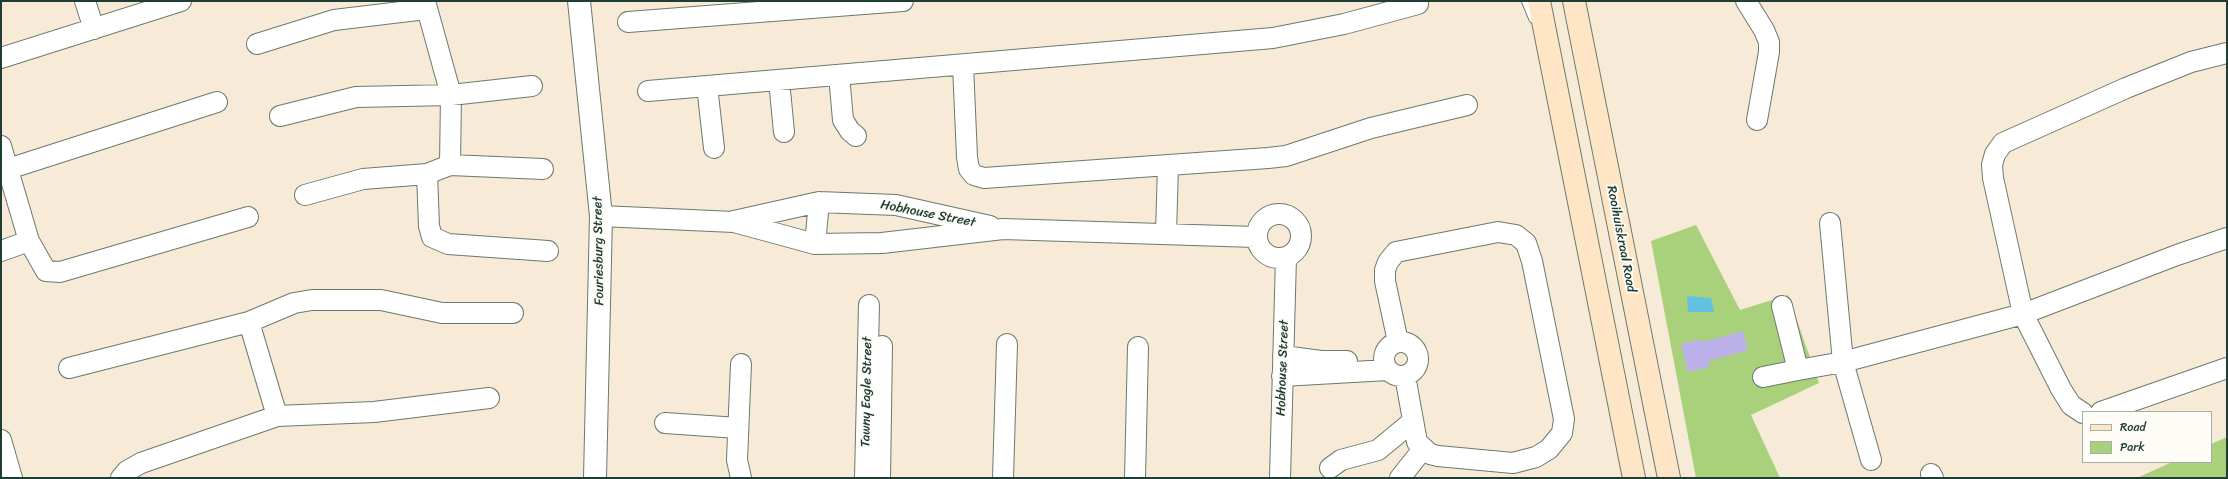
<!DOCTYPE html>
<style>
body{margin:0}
#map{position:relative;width:2228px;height:479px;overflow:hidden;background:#f7ead6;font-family:Sriracha,sans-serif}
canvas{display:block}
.frame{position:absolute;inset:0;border:2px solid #1f3d34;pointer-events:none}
.legend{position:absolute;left:2082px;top:411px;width:130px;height:52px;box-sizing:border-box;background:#fdfcf7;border:1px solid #a4b0a9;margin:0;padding:5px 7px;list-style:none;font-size:12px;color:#1f3d34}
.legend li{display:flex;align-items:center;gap:8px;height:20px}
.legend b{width:20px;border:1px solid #a4b0a9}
</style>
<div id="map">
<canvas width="2228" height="479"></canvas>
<div class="frame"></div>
<ul class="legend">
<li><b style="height:5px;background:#fde5c5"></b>Road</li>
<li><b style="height:11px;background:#a9d17b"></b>Park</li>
</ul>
</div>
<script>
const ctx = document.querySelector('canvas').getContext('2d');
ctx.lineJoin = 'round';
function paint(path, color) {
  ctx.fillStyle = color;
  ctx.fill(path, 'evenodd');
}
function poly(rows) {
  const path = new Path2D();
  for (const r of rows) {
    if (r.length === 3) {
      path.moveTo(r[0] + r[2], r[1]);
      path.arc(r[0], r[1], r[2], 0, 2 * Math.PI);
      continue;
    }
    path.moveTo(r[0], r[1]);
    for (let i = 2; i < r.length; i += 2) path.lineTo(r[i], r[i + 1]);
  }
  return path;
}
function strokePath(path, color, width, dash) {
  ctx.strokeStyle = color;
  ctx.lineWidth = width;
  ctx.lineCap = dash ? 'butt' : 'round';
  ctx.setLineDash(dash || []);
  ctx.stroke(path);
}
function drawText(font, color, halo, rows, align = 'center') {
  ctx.font = font + ' Sriracha,sans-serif';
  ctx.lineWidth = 4;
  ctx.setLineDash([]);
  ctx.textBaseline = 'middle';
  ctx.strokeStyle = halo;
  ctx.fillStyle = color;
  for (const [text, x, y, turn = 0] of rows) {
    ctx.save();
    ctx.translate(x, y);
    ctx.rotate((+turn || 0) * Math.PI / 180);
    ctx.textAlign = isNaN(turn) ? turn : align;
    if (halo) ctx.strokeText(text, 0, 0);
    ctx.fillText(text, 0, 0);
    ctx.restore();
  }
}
const green = poly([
 [1696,225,1740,310,1788,295,1819,383,1751,415,1780,478,1696,478,1651,241],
 [2227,437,2227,478,2137,478,2172,462,2211,462,2211,444]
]);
const water = poly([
 [1687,296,1711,298,1714,312,1688,312]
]);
const building = poly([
 [1743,331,1748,350,1708,361,1710,367,1688,372,1681,344,1702,339,1703,342]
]);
const service = poly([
 [1527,1,1534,18]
]);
const minor = poly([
 [85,1,94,29],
 [425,1,451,95,450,165,427,174,429,226,432,237,448,244,548,251],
 [1746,1,1764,30,1769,42,1769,52,1757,120],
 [628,22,903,1],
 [257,44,334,20,426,9],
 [1,58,181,1],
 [963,65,967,157,969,169,974,175,984,178,1268,158,1286,156,1371,128,1467,105],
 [839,75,843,120,850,131,856,136],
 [779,80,784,132],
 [707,86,714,148],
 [648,91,1273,38,1344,24,1418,4],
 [280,116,356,97,451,95,532,86],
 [1,146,29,241,46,271,60,272,248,217],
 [450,165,543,169],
 [8,169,217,102],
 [305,195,363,179,427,174],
 [1279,236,22],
 [601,216,734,222,815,244,882,243,1003,229,1256,237],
 [734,221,819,202,896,205,990,226],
 [1830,223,1843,362,1871,460],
 [1166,234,1168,165],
 [815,244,819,202],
 [1,251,29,241],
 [249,322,277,416],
 [1401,359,17],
 [1398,342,1385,281,1385,270,1388,262,1396,252,1498,232,1516,235,1526,243,1532,261,1564,419,1562,433,1549,449,1536,457,1513,463,1438,456,1430,454,1417,442,1405,376],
 [1283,356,1321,361,1347,361],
 [741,364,737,460,741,478],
 [69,368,249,322,294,303,312,300,381,300,442,313,513,313],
 [1798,370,1843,362,2023,314,2177,255,2227,238],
 [1282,376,1388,370],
 [1763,377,1798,370,1782,306],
 [2101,412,2227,368],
 [2083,413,2071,405,2061,389,2023,314,1993,178,1992,165,1995,154,2003,143,2126,88,2191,62,2227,53],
 [665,423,738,428],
 [1,440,12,478],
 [1330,468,1341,460,1378,450,1413,421],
 [1931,474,1933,478],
 [121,478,127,471,141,463,277,416,374,412,489,398],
 [865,478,869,305],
 [880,478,882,346],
 [1003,478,1007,344],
 [1135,478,1138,347],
 [1280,478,1286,257],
 [1400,478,1423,449]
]);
const tertiary = poly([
 [579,1,601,216,595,478]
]);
const secondary = poly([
 [1539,1,1634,478],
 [1574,1,1669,478]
]);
const streetNames = [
 ["Hobhouse Street",928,214,11],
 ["Rooihuiskraal Road",1621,239,79],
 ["Fouriesburg Street",599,251,-91],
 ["Hobhouse Street",1283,368,-88],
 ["Tawny Eagle Street",867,392,-89]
];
paint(green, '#a9d17b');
paint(water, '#63c2e1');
paint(building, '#bbb0ea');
strokePath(service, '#6b7a6d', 12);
strokePath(minor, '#6b7a6d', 22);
strokePath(tertiary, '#6b7a6d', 24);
strokePath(secondary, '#6b7a6d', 24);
strokePath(service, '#fff', 10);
strokePath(minor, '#fff', 20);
strokePath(tertiary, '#fff', 22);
strokePath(secondary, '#fde5c5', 22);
drawText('13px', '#1f3d34', '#fdfcf7', streetNames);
</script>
